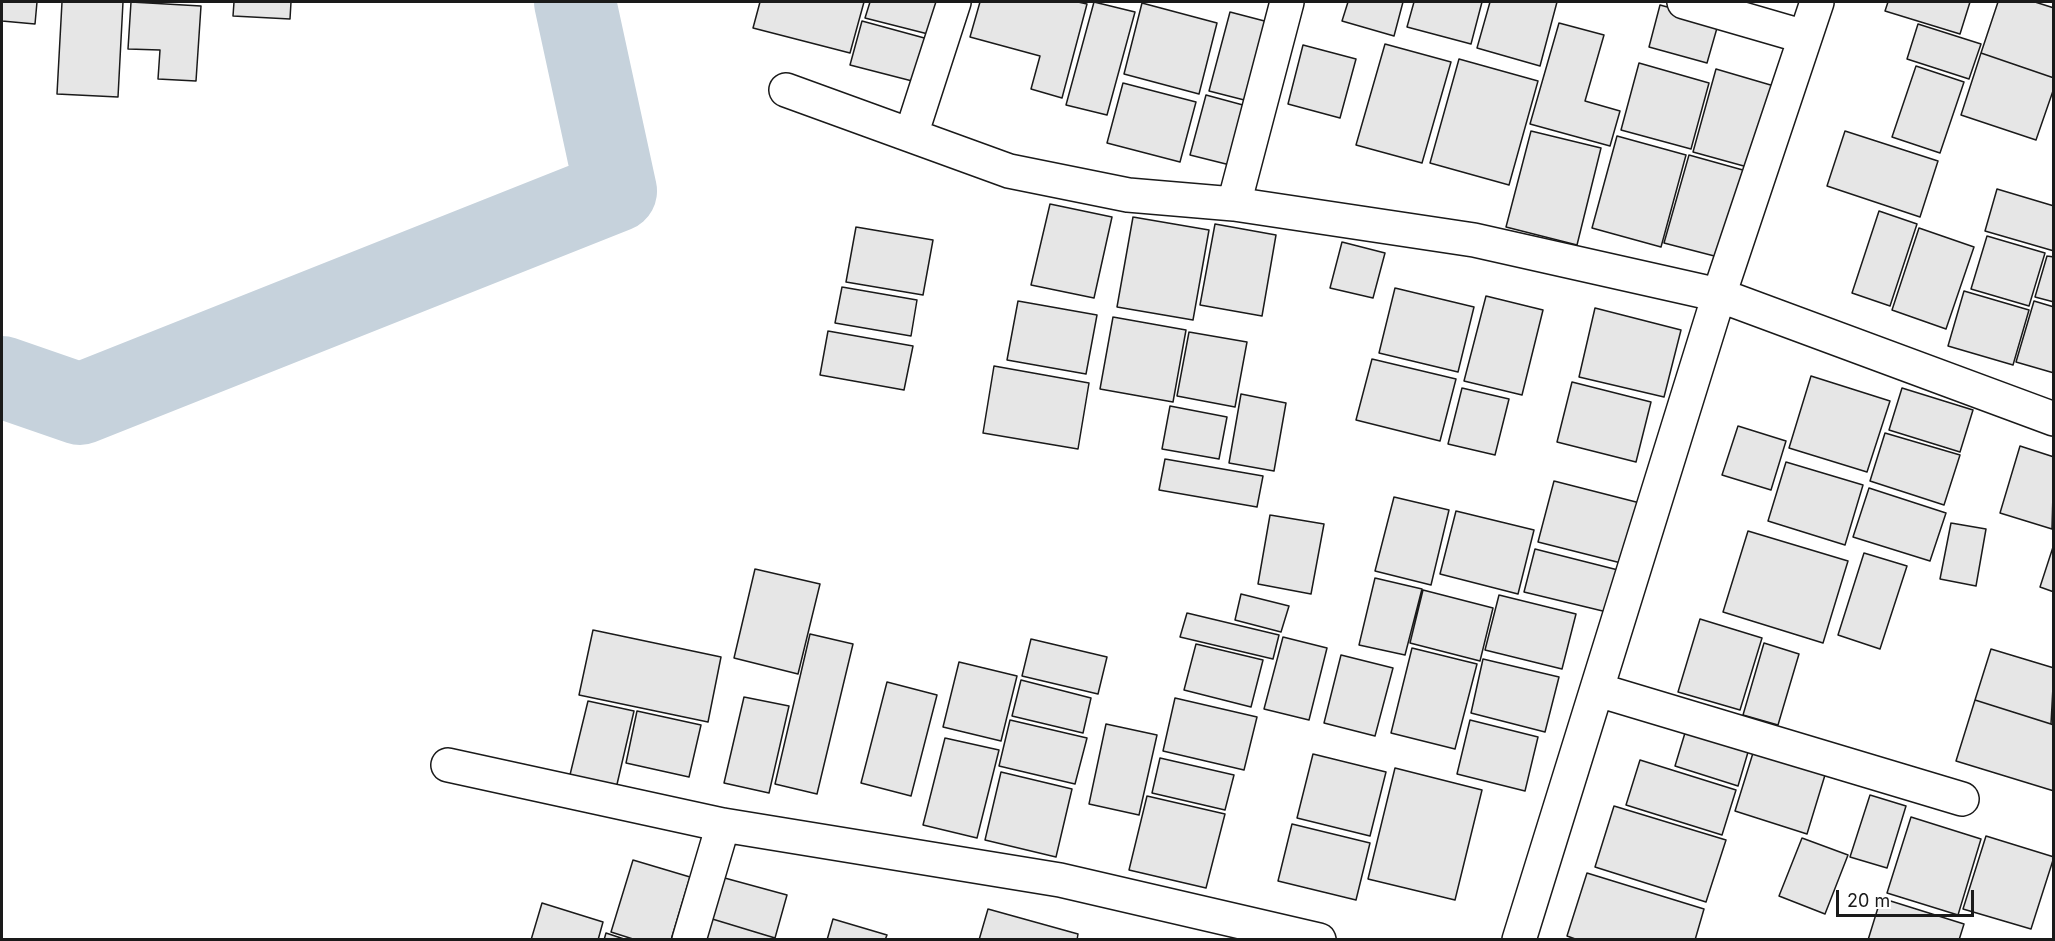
<!DOCTYPE html>
<style>
body{margin:0}
#map{position:relative;width:2055px;height:941px;overflow:hidden;background:#fff;font-family:Inter,sans-serif}
canvas{display:block}
.frame{position:absolute;inset:0;border:3px solid #1a1a1a;pointer-events:none}
.scale{position:absolute;left:1836px;top:890px;width:138px;height:27px;box-sizing:border-box;border:3px solid #1a1a1a;border-top:0;padding-left:8px;font-size:18px;line-height:21px;white-space:nowrap;color:#1a1a1a;-webkit-text-stroke:4px #fff;paint-order:stroke}
</style>
<div id="map">
<canvas width="2055" height="941"></canvas>
<div class="frame"></div>
<div class="scale">20 m</div>
</div>
<script>
const ctx = document.querySelector('canvas').getContext('2d');
ctx.lineJoin = 'round';
function poly(rows) {
  const path = new Path2D();
  for (const r of rows) {
    path.moveTo(r[0], r[1]);
    for (let i = 2; i < r.length; i += 2) path.lineTo(r[i], r[i + 1]);
  }
  return path;
}
function strokePath(path, color, width, dash) {
  ctx.strokeStyle = color;
  ctx.lineWidth = width;
  ctx.lineCap = dash ? 'butt' : 'round';
  ctx.setLineDash(dash || []);
  ctx.stroke(path);
}
function paint(path, color) {
  ctx.fillStyle = color;
  ctx.fill(path, 'evenodd');
}
const river = poly([
 [2,377,80,404,616,191,575,2]
]);
const building = poly([
 [2,2,37,2,35,24,2,21,2,2],
 [62,2,123,2,118,97,57,94,62,2],
 [131,2,201,6,196,81,158,79,160,50,128,49,131,2],
 [234,2,291,2,290,19,233,16,234,2],
 [760,2,864,2,850,53,753,28,760,2],
 [870,2,940,2,932,35,865,18,870,2],
 [980,2,1078,2,1087,4,1062,98,1031,89,1040,56,970,37,980,2],
 [1094,2,1135,12,1107,115,1066,105,1094,2],
 [1348,2,1403,2,1394,36,1342,21,1348,2],
 [1414,2,1482,2,1471,44,1407,27,1414,2],
 [1490,2,1557,2,1540,66,1477,48,1490,2],
 [1888,2,1970,2,1960,34,1885,11,1888,2],
 [1998,2,2035,2,2054,8,2054,78,1981,53,1998,2],
 [1142,3,1217,23,1199,94,1124,74,1142,3],
 [1660,5,1719,21,1707,63,1649,47,1660,5],
 [1230,12,1276,24,1256,103,1209,91,1230,12],
 [862,21,928,39,916,82,850,65,862,21],
 [1559,23,1604,35,1585,101,1620,111,1610,146,1530,124,1559,23],
 [1918,24,1981,44,1969,79,1907,59,1918,24],
 [1385,44,1451,62,1422,163,1356,145,1385,44],
 [1303,45,1356,59,1340,118,1288,104,1303,45],
 [1981,53,2054,78,2054,88,2036,140,1961,115,1981,53],
 [1459,59,1538,81,1509,185,1430,163,1459,59],
 [1639,63,1709,83,1691,149,1621,130,1639,63],
 [1916,66,1964,82,1940,153,1892,137,1916,66],
 [1716,69,1774,86,1751,168,1693,152,1716,69],
 [1123,83,1196,102,1180,162,1107,143,1123,83],
 [1206,95,1254,108,1238,167,1190,155,1206,95],
 [1531,131,1601,148,1577,245,1506,227,1531,131],
 [1845,131,1938,161,1920,217,1827,186,1845,131],
 [1617,136,1686,155,1661,247,1592,228,1617,136],
 [1689,155,1750,172,1726,259,1664,243,1689,155],
 [1997,189,2054,206,2054,251,1985,231,1997,189],
 [1050,204,1112,217,1094,298,1031,285,1050,204],
 [1879,211,1917,224,1890,306,1852,293,1879,211],
 [1133,217,1209,230,1193,320,1117,307,1133,217],
 [1215,224,1276,235,1262,316,1200,305,1215,224],
 [856,227,933,240,923,295,846,282,856,227],
 [1919,228,1974,247,1946,329,1892,310,1919,228],
 [1987,236,2045,253,2029,306,1971,289,1987,236],
 [1342,242,1385,253,1373,298,1330,288,1342,242],
 [2047,256,2054,257,2054,302,2035,297,2047,256],
 [842,287,917,300,911,336,835,323,842,287],
 [1395,288,1474,307,1458,372,1379,353,1395,288],
 [1964,291,2029,310,2013,365,1948,346,1964,291],
 [1486,296,1543,310,1522,395,1464,381,1486,296],
 [1018,301,1097,315,1086,374,1007,360,1018,301],
 [2034,301,2054,307,2054,373,2016,362,2034,301],
 [1595,308,1681,330,1664,397,1579,377,1595,308],
 [1113,317,1186,330,1173,402,1100,389,1113,317],
 [828,331,913,346,904,390,820,375,828,331],
 [1189,332,1247,342,1235,407,1177,396,1189,332],
 [1372,359,1456,379,1440,441,1356,420,1372,359],
 [994,366,1089,383,1078,449,983,433,994,366],
 [1811,376,1890,401,1867,472,1789,448,1811,376],
 [1572,382,1651,402,1636,462,1557,442,1572,382],
 [1462,388,1509,399,1495,455,1448,444,1462,388],
 [1902,388,1973,410,1960,452,1889,430,1902,388],
 [1241,394,1286,403,1274,471,1229,463,1241,394],
 [1170,406,1227,417,1219,459,1162,449,1170,406],
 [1738,426,1786,441,1771,490,1722,475,1738,426],
 [1885,433,1960,455,1944,505,1870,481,1885,433],
 [2020,446,2054,457,2052,529,2000,513,2020,446],
 [1165,459,1263,476,1257,507,1159,490,1165,459],
 [1786,462,1863,485,1845,545,1768,521,1786,462],
 [1554,481,1640,503,1625,564,1538,542,1554,481],
 [1869,488,1946,513,1930,561,1853,537,1869,488],
 [1394,497,1449,510,1431,585,1375,571,1394,497],
 [1456,511,1534,530,1518,594,1440,574,1456,511],
 [1270,515,1324,524,1311,594,1258,584,1270,515],
 [1951,523,1986,529,1976,586,1940,579,1951,523],
 [1748,531,1848,561,1823,643,1723,612,1748,531],
 [2054,544,2054,592,2040,587,2054,544],
 [1535,549,1622,571,1611,613,1524,592,1535,549],
 [1864,553,1907,566,1880,649,1838,635,1864,553],
 [755,569,820,584,798,674,734,658,755,569],
 [1375,578,1422,589,1405,655,1359,645,1375,578],
 [1423,590,1493,608,1480,661,1410,643,1423,590],
 [1241,594,1289,606,1281,632,1235,620,1241,594],
 [1499,595,1576,614,1562,669,1485,650,1499,595],
 [1187,613,1279,635,1273,659,1180,637,1187,613],
 [1700,619,1762,638,1740,710,1678,692,1700,619],
 [593,630,721,657,708,722,579,695,593,630],
 [810,634,853,644,817,794,775,784,810,634],
 [1283,637,1327,648,1309,720,1264,709,1283,637],
 [1031,639,1107,657,1098,694,1022,676,1031,639],
 [1764,643,1799,654,1778,725,1743,715,1764,643],
 [1196,644,1263,660,1251,707,1184,690,1196,644],
 [1412,648,1477,664,1455,749,1391,733,1412,648],
 [1991,649,2054,668,2051,724,1975,700,1991,649],
 [1341,655,1393,668,1375,736,1324,723,1341,655],
 [1483,659,1559,677,1545,732,1471,713,1483,659],
 [959,662,1017,676,1001,741,943,727,959,662],
 [1021,680,1091,698,1083,733,1012,716,1021,680],
 [887,682,937,695,911,796,861,783,887,682],
 [744,697,789,706,769,793,724,783,744,697],
 [1175,698,1257,717,1244,770,1163,751,1175,698],
 [1975,700,2054,725,2054,791,1956,761,1975,700],
 [588,701,634,711,615,793,568,783,588,701],
 [637,711,701,725,689,777,626,763,637,711],
 [1010,720,1087,738,1075,784,999,766,1010,720],
 [1470,720,1538,737,1525,791,1457,774,1470,720],
 [1688,723,1751,742,1738,786,1675,766,1688,723],
 [1106,724,1157,735,1139,815,1089,804,1106,724],
 [945,738,999,750,977,838,923,825,945,738],
 [1753,753,1825,775,1807,834,1735,811,1753,753],
 [1313,754,1386,772,1370,836,1297,818,1313,754],
 [1160,758,1234,775,1225,810,1152,793,1160,758],
 [1640,760,1736,790,1722,835,1626,805,1640,760],
 [1395,768,1482,790,1455,900,1368,879,1395,768],
 [1001,772,1072,789,1056,857,985,840,1001,772],
 [1870,795,1906,806,1887,868,1850,857,1870,795],
 [1147,796,1225,814,1206,888,1129,870,1147,796],
 [1614,806,1726,840,1706,902,1595,867,1614,806],
 [1911,817,1981,839,1958,915,1887,893,1911,817],
 [1292,824,1370,843,1356,900,1278,881,1292,824],
 [1986,836,2054,857,2031,929,1963,909,1986,836],
 [1802,838,1848,855,1825,914,1779,896,1802,838],
 [633,860,690,877,671,940,636,940,611,932,633,860],
 [1587,873,1704,909,1695,940,1578,940,1567,936,1587,873],
 [721,877,787,895,775,938,709,918,721,877],
 [1881,898,1964,924,1959,940,1868,940,1881,898],
 [542,903,603,922,598,940,531,940,542,903],
 [988,909,1078,934,1077,940,979,940,988,909],
 [709,918,775,938,774,940,703,940,709,918],
 [833,919,887,935,885,940,827,940,833,919],
 [606,933,627,940,604,940,606,933]
]);
const minor = poly([
 [1684,2,1805,37],
 [786,90,1009,171,1128,195,1234,204,1474,240,1719,295,2054,419],
 [911,135,954,2],
 [1234,204,1287,2],
 [1598,690,1962,799],
 [448,765,723,825,1060,880,1319,940],
 [689,940,723,825],
 [1519,940,1719,295,1817,2]
]);
strokePath(river, '#c6d2dc', 82);
paint(building, '#e6e6e6');
strokePath(building, '#1a1a1a', 1.5);
strokePath(minor, '#1a1a1a', 36);
strokePath(minor, '#fff', 33);
</script>
